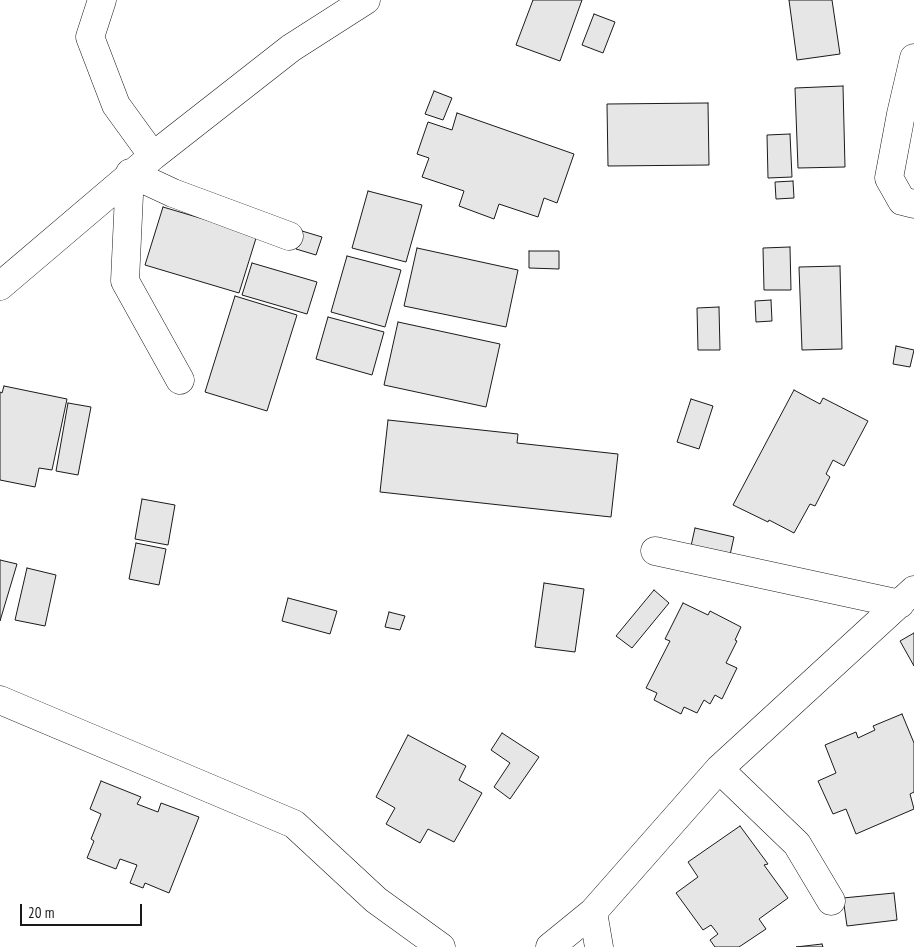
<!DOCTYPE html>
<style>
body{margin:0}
#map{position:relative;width:914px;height:947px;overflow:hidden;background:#fff;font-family:"PT Sans Narrow",sans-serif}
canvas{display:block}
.scale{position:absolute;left:20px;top:904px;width:122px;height:22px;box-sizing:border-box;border:2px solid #1a1a1a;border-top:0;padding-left:6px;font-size:15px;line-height:18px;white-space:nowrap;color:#1a1a1a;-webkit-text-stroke:4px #fff;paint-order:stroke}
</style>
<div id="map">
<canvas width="914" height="947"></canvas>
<div class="scale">20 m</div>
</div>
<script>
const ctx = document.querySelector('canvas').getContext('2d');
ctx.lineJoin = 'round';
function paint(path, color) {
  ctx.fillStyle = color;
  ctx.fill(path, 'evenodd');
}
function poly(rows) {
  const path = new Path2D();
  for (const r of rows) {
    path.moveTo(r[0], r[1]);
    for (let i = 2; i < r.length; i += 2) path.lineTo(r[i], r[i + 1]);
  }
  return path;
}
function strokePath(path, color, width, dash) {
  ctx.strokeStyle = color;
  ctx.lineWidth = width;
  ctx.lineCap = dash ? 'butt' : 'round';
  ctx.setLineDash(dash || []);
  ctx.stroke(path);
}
const building = poly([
 [533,0,582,0,560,61,516,45,533,0],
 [789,0,832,0,840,54,797,60,789,0],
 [594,14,615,22,603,53,582,45,594,14],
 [843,86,845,167,798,168,795,88,843,86],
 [434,91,452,98,443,120,425,114,434,91],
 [708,103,709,165,608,166,607,104,708,103],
 [457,113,574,154,557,203,544,198,538,217,499,204,494,219,459,206,464,191,422,177,429,158,417,154,428,122,452,130,457,113],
 [790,134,792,177,768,178,767,135,790,134],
 [793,181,794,198,776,199,775,182,793,181],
 [368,191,422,205,406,262,352,248,368,191],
 [163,207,257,235,239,293,145,265,163,207],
 [302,231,322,237,316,255,296,249,302,231],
 [790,247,791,290,764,290,763,248,790,247],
 [417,248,518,270,506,327,404,306,417,248],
 [529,251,559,251,559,269,529,268,529,251],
 [347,256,401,270,385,327,331,312,347,256],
 [252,263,317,282,307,314,242,295,252,263],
 [840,266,842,349,802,350,799,267,840,266],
 [235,296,297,315,267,411,205,392,235,296],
 [771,300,772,321,756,322,755,301,771,300],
 [719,307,720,350,698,350,697,308,719,307],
 [328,317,384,332,372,375,316,359,328,317],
 [398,322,500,344,486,407,384,385,398,322],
 [896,346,914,350,910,367,893,364,896,346],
 [4,386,67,399,52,470,39,468,35,487,0,480,0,392,2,393,4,386],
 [794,390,820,404,823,398,868,421,844,466,833,460,826,474,830,477,815,506,810,504,794,533,769,520,768,522,733,505,794,390],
 [691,399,713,406,699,449,677,442,691,399],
 [68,403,91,407,78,475,56,471,68,403],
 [388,420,518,434,517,443,618,454,611,517,380,492,388,420],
 [142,499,175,505,168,545,135,539,142,499],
 [695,528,734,537,730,555,691,546,695,528],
 [136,543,166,549,159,585,129,579,136,543],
 [0,560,17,564,0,621,0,560],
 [27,568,56,575,45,626,15,620,27,568],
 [544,583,584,589,575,652,535,647,544,583],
 [654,590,669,603,632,648,616,636,654,590],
 [288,598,337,611,330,634,282,621,288,598],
 [683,603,708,615,710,611,741,627,735,640,737,641,726,663,737,668,722,699,715,695,710,704,704,700,697,713,684,707,681,714,654,700,657,693,646,688,670,641,665,639,683,603],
 [389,612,405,616,400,630,385,627,389,612],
 [914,633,914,666,900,641,914,633],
 [902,714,914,743,914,792,910,794,914,809,856,834,846,809,833,814,818,781,836,773,825,745,856,732,858,738,875,730,873,726,902,714],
 [502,733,539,757,510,799,494,787,510,763,491,750,502,733],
 [408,735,466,766,459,780,482,793,454,842,428,829,420,843,386,824,395,808,376,797,408,735],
 [101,781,141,797,137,804,158,812,161,803,199,817,169,893,145,883,143,888,130,883,137,865,120,859,116,869,87,858,94,841,91,839,101,814,90,809,101,781],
 [740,826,768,864,764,865,788,898,759,919,766,929,739,947,715,947,710,940,718,934,711,925,703,930,676,893,698,877,688,862,740,826],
 [894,893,897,920,847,926,843,898,894,893],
 [822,944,823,947,796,947,822,944]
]);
const minor = poly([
 [102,0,90,37,116,105,153,156],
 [914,58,901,114,889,178,902,201,914,204],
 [0,286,153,156,291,48,366,0],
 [180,380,125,281,130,173,173,193,289,236],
 [655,551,900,604],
 [0,700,294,824,376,900,441,947],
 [719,769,797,844,831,901],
 [593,912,599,947],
 [550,947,593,912,719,769,914,590]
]);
paint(building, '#e6e6e6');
strokePath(building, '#1a1a1a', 1);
strokePath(minor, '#1a1a1a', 29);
strokePath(minor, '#fff', 28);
</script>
